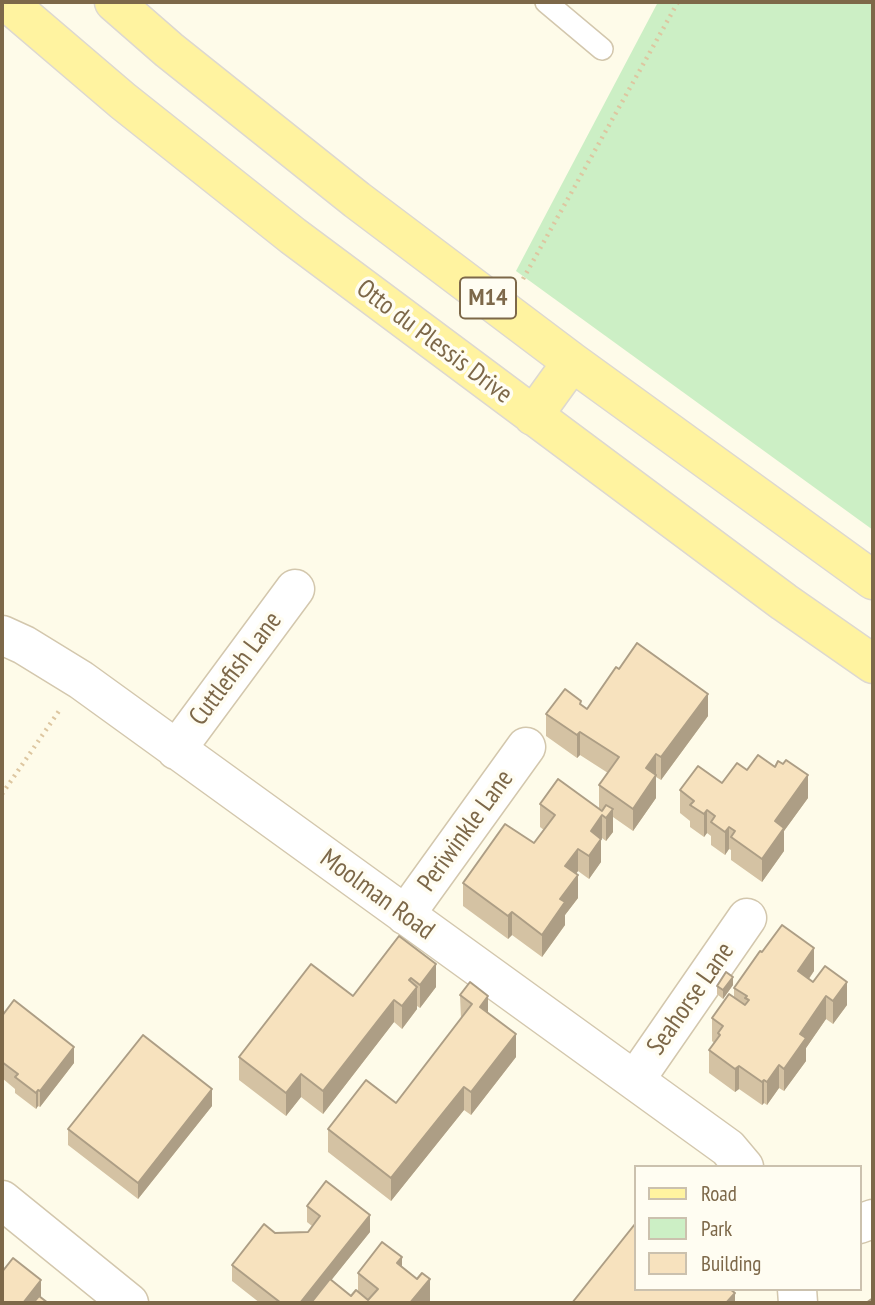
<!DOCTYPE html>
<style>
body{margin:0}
#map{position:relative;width:875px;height:1305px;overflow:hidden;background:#fefbe9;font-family:"PT Sans Narrow",sans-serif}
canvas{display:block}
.frame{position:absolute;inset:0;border:4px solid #7d6849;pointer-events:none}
.legend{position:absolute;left:634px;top:1165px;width:228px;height:126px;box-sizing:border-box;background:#fffdf2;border:2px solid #cbc1ae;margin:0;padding:9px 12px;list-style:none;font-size:21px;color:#7d6849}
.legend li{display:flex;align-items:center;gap:14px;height:35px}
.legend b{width:35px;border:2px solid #cbc1ae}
</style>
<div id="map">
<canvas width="875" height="1305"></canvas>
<div class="frame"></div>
<ul class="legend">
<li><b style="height:9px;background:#fff3a0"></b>Road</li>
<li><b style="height:19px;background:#ccefc5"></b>Park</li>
<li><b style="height:19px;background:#f7e2be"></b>Building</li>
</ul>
</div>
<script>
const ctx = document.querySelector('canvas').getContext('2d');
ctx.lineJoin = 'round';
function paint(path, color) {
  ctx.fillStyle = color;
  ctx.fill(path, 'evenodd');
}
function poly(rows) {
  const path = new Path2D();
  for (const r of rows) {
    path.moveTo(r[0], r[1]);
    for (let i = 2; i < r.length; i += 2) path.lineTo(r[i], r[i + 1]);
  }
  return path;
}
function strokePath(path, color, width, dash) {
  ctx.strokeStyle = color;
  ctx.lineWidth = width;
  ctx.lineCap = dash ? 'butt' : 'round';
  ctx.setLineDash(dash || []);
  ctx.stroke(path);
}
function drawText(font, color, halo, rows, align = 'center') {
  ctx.font = font + ' "PT Sans Narrow",sans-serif';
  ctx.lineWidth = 7;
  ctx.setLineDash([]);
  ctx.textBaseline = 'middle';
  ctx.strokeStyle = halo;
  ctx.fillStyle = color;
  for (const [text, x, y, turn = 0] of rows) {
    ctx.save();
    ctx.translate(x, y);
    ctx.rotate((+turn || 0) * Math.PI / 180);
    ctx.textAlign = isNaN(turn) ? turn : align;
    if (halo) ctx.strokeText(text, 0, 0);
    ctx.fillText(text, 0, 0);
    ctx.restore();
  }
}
const green = poly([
 [658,2,873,2,873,530,516,271]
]);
const path = poly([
 [523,279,678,2],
 [2,794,59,711]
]);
const service = poly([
 [546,2,602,49]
]);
const minor = poly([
 [2,635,24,645,81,680,728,1148,744,1167],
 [176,750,295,589],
 [405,915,526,747],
 [635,1080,747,918],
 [859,1224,873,1219],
 [797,1289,798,1303]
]);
const tertiary = poly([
 [2,1200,129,1303]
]);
const primary = poly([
 [7,2,123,101,293,236,784,602,873,664],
 [114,2,169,50,357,200,572,362,873,580],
 [533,416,572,362]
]);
const wall = poly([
 [581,705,587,709,708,716,661,780,656,777,656,798,633,831,613,817,613,832,606,841,602,838,601,839,601,862,589,879,578,871,576,874,578,898,565,915,565,925,542,957,512,935,508,939,463,906,463,883,534,843,544,830,540,827,540,804,602,811,602,810,599,808,599,785,608,773,580,755,577,758,546,736,546,714],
 [775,767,808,798,784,831,784,851,762,882,731,860,731,850,729,849,725,855,711,845,711,836,707,833,704,837,690,827,690,821,680,813,680,790,722,783,747,770],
 [399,936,436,987,420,1008,417,1006,417,1009,402,1029,394,1022,323,1114,301,1097,286,1116,239,1080,239,1057,353,996],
 [814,971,809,979,847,1005,833,1024,826,1019,806,1048,806,1061,784,1091,779,1088,767,1105,764,1103,762,1105,739,1089,735,1092,709,1073,709,1050,714,1043,712,1041,712,1018,734,998,734,988],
 [733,985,723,999,717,994,717,986],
 [460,995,488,1013,516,1057,471,1115,464,1110,391,1201,328,1152,328,1129,396,1103,461,1019],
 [2,1016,74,1063,40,1107,38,1106,36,1109,15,1093,15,1089,2,1078],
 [212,1106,138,1199,68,1145,68,1129],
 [307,1206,370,1232,331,1280,351,1296,358,1292,358,1273,402,1267,430,1302,429,1303,260,1303,232,1281,232,1265,275,1233,308,1232,312,1226,307,1222]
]);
const shadedWall = poly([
 [708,694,708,716,661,780,661,757],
 [580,732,580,755,577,758,577,735],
 [656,754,656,798,633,831,633,809,646,768],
 [808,775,808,798,784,831,784,851,762,882,762,859,775,821],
 [613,809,613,832,606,841,606,818],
 [707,810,707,833,704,837,704,814],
 [602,815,602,838,601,840,601,839,601,862,589,879,589,856,591,831],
 [729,827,729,849,725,855,725,832],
 [578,849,578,871,565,889,565,866],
 [578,875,578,898,565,915,565,925,542,957,542,935,560,899],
 [512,912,512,935,508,939,508,916],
 [814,948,814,971,798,994,798,971],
 [436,964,436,987,420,1008,420,985],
 [733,977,733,985,723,999,723,990],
 [411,978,411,996,417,987,417,1009,402,1029,402,1006],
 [847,982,847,1005,833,1024,833,1001],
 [488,996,488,1019,480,1007],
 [826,996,826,1019,806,1048,806,1061,784,1091,784,1069,800,1034],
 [394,1000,394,1022,323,1114,323,1091],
 [516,1034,516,1057,471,1115,471,1092],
 [74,1047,74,1063,40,1107,40,1091],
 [779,1065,779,1088,767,1105,767,1082],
 [739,1066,739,1089,735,1092,735,1069],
 [301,1074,301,1097,286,1116,286,1093],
 [764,1080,764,1103,762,1105,762,1082],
 [464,1087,464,1110,391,1201,391,1178],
 [212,1089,212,1106,138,1199,138,1183],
 [38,1090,38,1106,36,1109,36,1093],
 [370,1215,370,1232,313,1303,300,1303],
 [402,1257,402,1280,397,1263],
 [430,1279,430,1302,429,1303,410,1303],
 [41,1280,41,1296,35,1303,23,1303],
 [735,1293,735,1303,726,1303]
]);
const building = poly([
 [637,643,708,694,661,757,656,754,646,768,656,775,633,809,599,785,619,757,580,732,577,735,546,714,565,689,581,701,580,704,587,709,616,667,619,669,637,643],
 [758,755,775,767,778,761,783,764,786,760,808,775,775,821,784,828,762,859,731,837,735,831,729,827,725,832,711,822,715,816,707,810,704,814,690,805,694,801,680,790,698,766,722,783,737,763,747,770,758,755],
 [558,779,602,811,606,805,613,809,606,818,602,815,591,831,601,839,589,856,578,849,565,866,578,875,560,899,565,902,542,935,512,912,508,916,463,883,505,824,534,843,555,815,540,804,558,779],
 [782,925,814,948,798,971,813,982,825,966,847,982,833,1001,826,996,800,1034,806,1038,784,1069,779,1065,767,1082,764,1080,762,1082,739,1066,735,1069,709,1050,720,1035,718,1033,723,1026,712,1018,729,994,745,1005,749,1000,745,998,747,996,734,988,760,951,762,952,782,925],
 [399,936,436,964,420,985,411,978,409,980,417,987,402,1006,394,1000,323,1091,301,1074,286,1093,239,1057,311,964,353,996,399,936],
 [726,972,733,977,723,990,717,986,726,972],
 [470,982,488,996,480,1007,516,1034,471,1092,464,1087,391,1178,328,1129,366,1080,396,1103,472,1004,460,995,470,982],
 [14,1000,74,1047,40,1091,38,1090,36,1093,15,1077,18,1074,2,1062,2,1016,14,1000],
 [143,1035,212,1089,138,1183,68,1129,143,1035],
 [326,1181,370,1215,300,1303,281,1303,232,1265,264,1224,275,1233,308,1232,320,1216,307,1206,326,1181],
 [635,1224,635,1289,730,1289,735,1293,726,1303,572,1303,635,1224],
 [382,1242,402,1257,397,1263,417,1279,422,1273,430,1279,410,1303,311,1303,330,1279,351,1296,356,1290,368,1300,378,1289,358,1273,382,1242],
 [13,1258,41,1280,23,1303,2,1303,2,1272,13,1258],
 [39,1296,48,1303,33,1303,39,1296],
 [873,1298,873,1303,866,1303,873,1298]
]);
const shields = [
 [488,298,56]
];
const shieldNames = [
 ["M14",488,298]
];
const streetNames = [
 ["Otto du Plessis Drive",434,342,37],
 ["Cuttlefish Lane",236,669,-53],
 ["Periwinkle Lane",466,831,-54],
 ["Moolman Road",377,895,36],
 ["Seahorse Lane",691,999,-55]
];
paint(green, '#ccefc5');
strokePath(service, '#d3c7ad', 24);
strokePath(minor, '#d3c7ad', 41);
strokePath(tertiary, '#d3c7ad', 41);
strokePath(primary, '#ddd8d0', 41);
strokePath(path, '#ddc6a0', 4.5, [2, 5]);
strokePath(service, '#fff', 21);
strokePath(minor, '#fff', 38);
strokePath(tertiary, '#fff', 38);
strokePath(primary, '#fff3a0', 38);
paint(wall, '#d4c2a3');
paint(shadedWall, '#ad9e85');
paint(building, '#f7e2be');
strokePath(building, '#ad9e85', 2);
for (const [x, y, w] of shields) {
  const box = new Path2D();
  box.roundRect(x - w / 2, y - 20.5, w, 41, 5);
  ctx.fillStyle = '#fffdf2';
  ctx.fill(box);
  strokePath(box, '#7d6849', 2);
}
drawText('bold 24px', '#7d6849', null, shieldNames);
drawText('26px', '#7d6849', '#fffdf2', streetNames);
</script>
